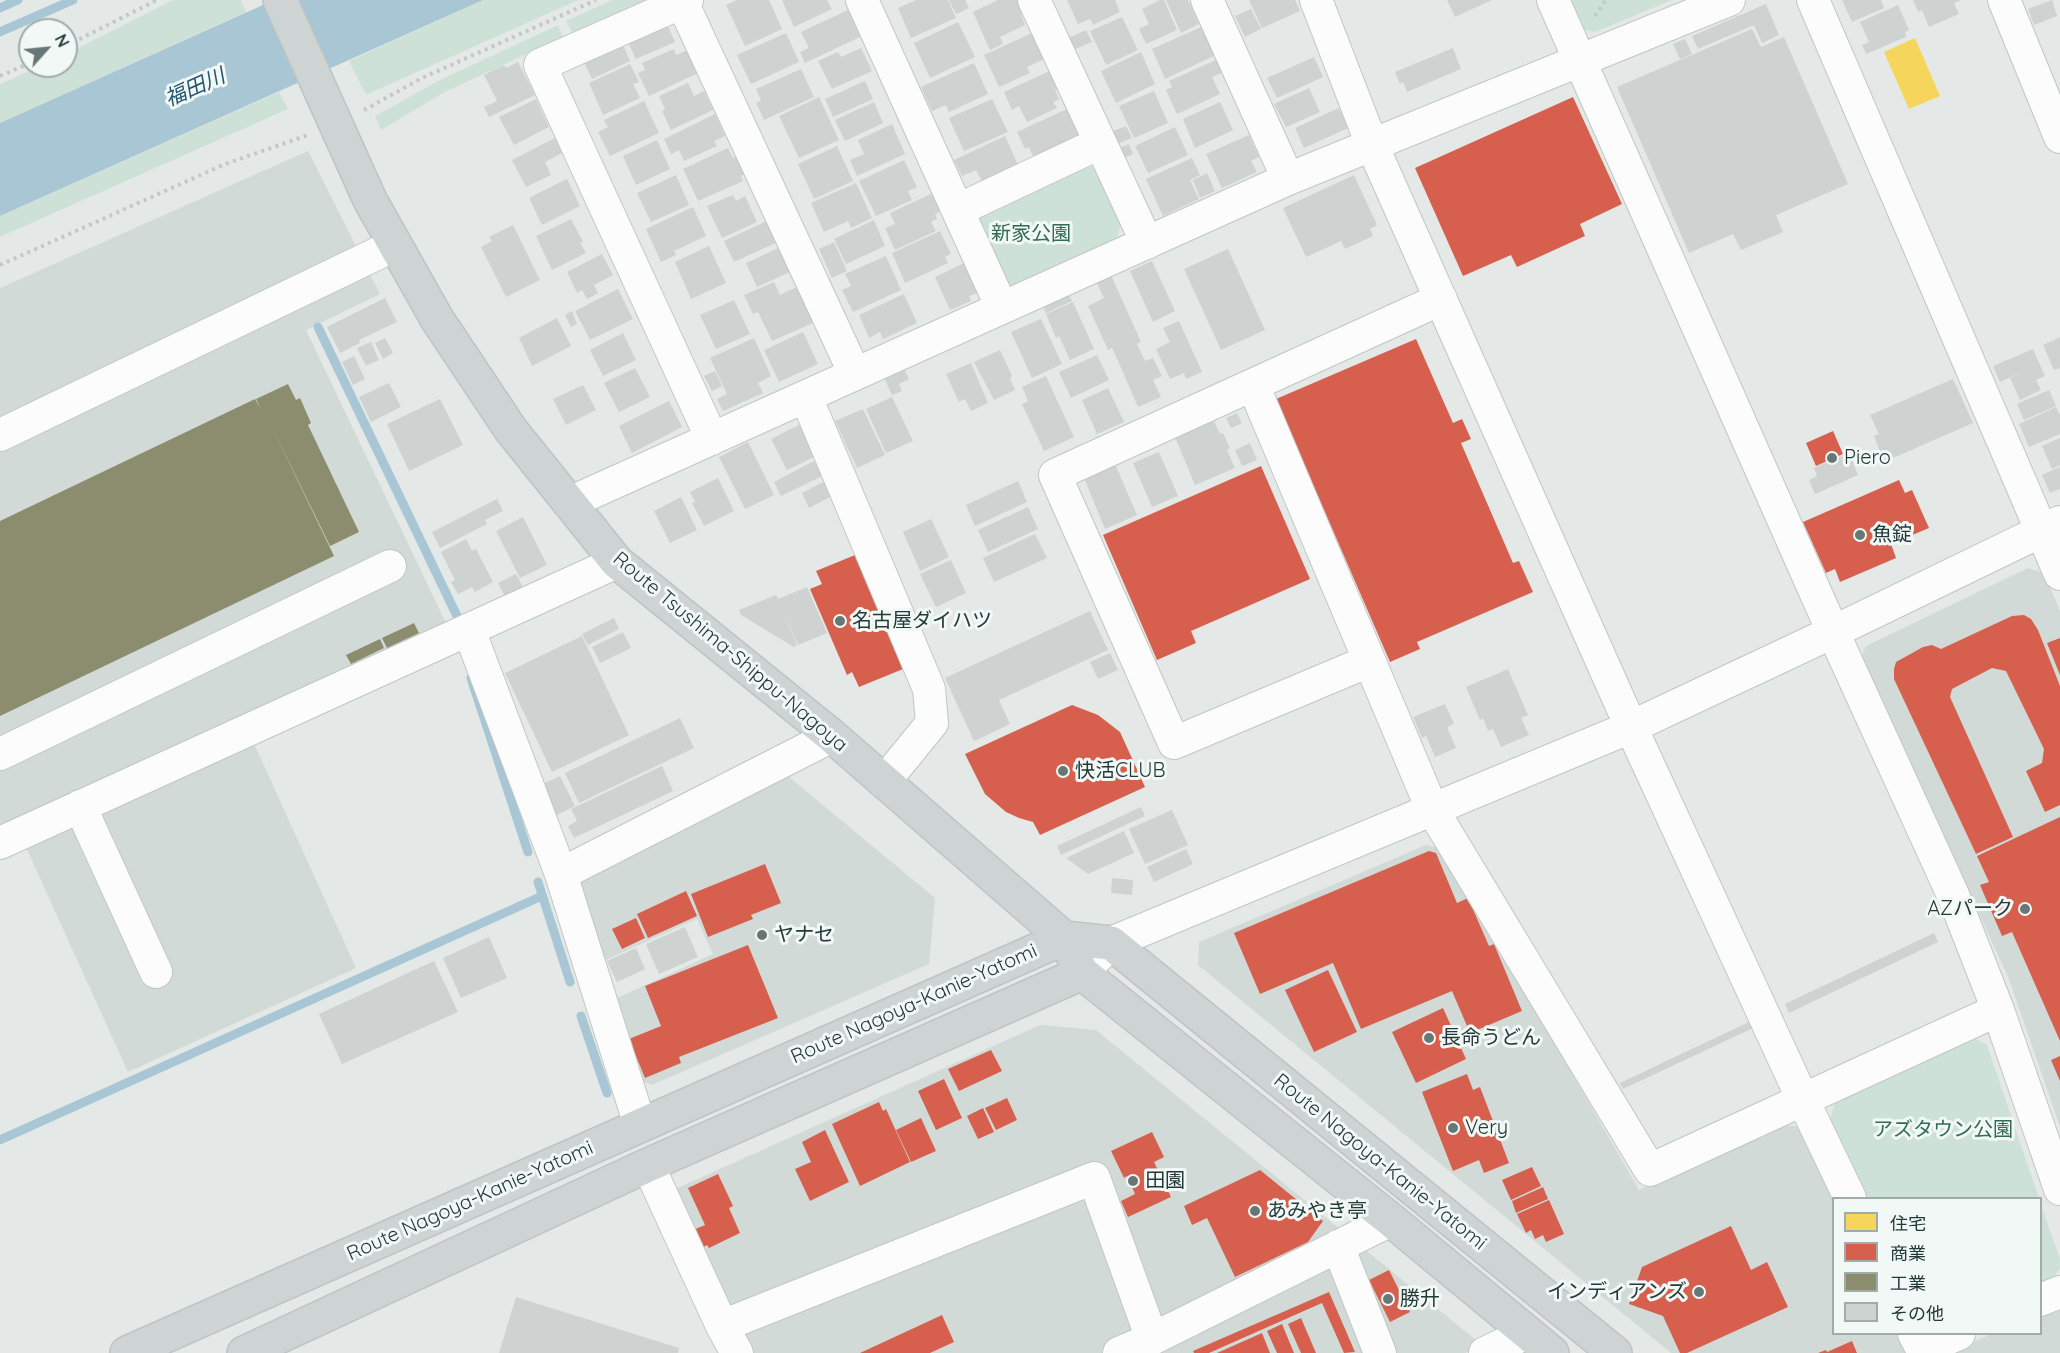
<!DOCTYPE html>
<meta charset="utf-8">
<style>
body{margin:0}
#map{position:relative;width:2060px;height:1353px;overflow:hidden;background:#e4e9e7;font-family:Quicksand,"Noto Sans JP",sans-serif}
canvas{display:block}
.legend{position:absolute;left:1832px;top:1197px;width:210px;height:138px;box-sizing:border-box;background:#f2f8f6;border:2px solid #9facaa;margin:0;padding:8px 10px;list-style:none;font-size:18px;color:#233a38}
.legend li{display:flex;align-items:center;gap:12px;height:30px}
.legend b{width:30px;border:2px solid #9facaa}
.north{position:absolute;left:18px;top:18px;width:60px;height:60px;box-sizing:border-box;background:#f2f8f6;border:2px solid #9facaa;border-radius:50%;rotate:63deg;font-size:16px;font-weight:700;line-height:24px;text-align:center;color:#233a38}
.north::after{content:'';display:block;margin:auto;width:21px;height:27px;background:#677775;clip-path:polygon(50% 0,100% 100%,50% 72%,0 100%)}
</style>
<div id="map">
<canvas width="2060" height="1353"></canvas>
<ul class="legend">
<li><b style="height:16px;background:#f6d55c"></b>住宅</li>
<li><b style="height:16px;background:#d6604d"></b>商業</li>
<li><b style="height:16px;background:#8c8c6e"></b>工業</li>
<li><b style="height:16px;background:#ced2d1"></b>その他</li>
</ul>
<div class="north">N</div>
</div>
<script>
const ctx = document.querySelector('canvas').getContext('2d');
ctx.lineJoin = 'round';
function paint(path, color) {
  ctx.fillStyle = color;
  ctx.fill(path, 'evenodd');
}
function poly(rows) {
  const path = new Path2D();
  for (const r of rows) {
    path.moveTo(r[0], r[1]);
    for (let i = 2; i < r.length; i += 2) path.lineTo(r[i], r[i + 1]);
  }
  return path;
}
function strokePath(path, color, width, dash) {
  ctx.strokeStyle = color;
  ctx.lineWidth = width;
  ctx.lineCap = dash ? 'butt' : 'round';
  ctx.setLineDash(dash || []);
  ctx.stroke(path);
}
function drawText(font, color, halo, rows, align = 'center') {
  ctx.font = font + ' Quicksand,"Noto Sans JP",sans-serif';
  ctx.lineWidth = 6;
  ctx.setLineDash([]);
  ctx.textBaseline = 'middle';
  ctx.strokeStyle = halo;
  ctx.fillStyle = color;
  for (const [text, x, y, turn = 0] of rows) {
    ctx.save();
    ctx.translate(x, y);
    ctx.rotate((+turn || 0) * Math.PI / 180);
    ctx.textAlign = isNaN(turn) ? turn : align;
    if (halo) ctx.strokeText(text, 0, 0);
    ctx.fillText(text, 0, 0);
    ctx.restore();
  }
}
const built = poly([
 [308,151,380,294,306,330,447,625,0,828,0,288],
 [2028,568,2044,573,2060,611,2060,1127,2009,979,1861,658,1866,646],
 [252,739,356,968,128,1072,24,843],
 [788,776,935,898,929,964,652,1085,637,1079,613,1000,713,954,697,919,601,962,577,881],
 [1426,845,1442,848,1639,1190,1782,1124,1804,1128,1834,1198,1834,1334,1902,1334,1911,1353,1671,1353,1198,965,1199,942],
 [1040,1025,1096,1030,1482,1345,1465,1353,747,1353,671,1191],
 [2060,1304,2060,1353,1947,1353,1992,1334,2040,1334,2041,1312]
]);
const green = poly([
 [173,0,241,0,246,12,0,123,0,84,41,66,66,66,66,54],
 [483,0,578,0,366,95,349,61],
 [612,0,649,0,573,34,566,21],
 [1567,0,1672,0,1595,32,1579,28],
 [558,25,563,37,445,92,381,130,375,116,442,79],
 [279,92,288,109,0,237,0,216],
 [1084,165,1096,168,1121,221,1117,240,1019,287,1005,284,976,226,978,212],
 [1975,1038,1987,1045,2039,1198,1868,1198,1830,1119,1835,1102],
 [2040,1202,2060,1259,2060,1268,2054,1277,2041,1283]
]);
const water = poly([
 [274,0,483,0,0,216,0,123]
]);
const homes = poly([
 [1915,38,1940,96,1909,109,1884,52]
]);
const shops = poly([
 [1573,97,1622,204,1580,224,1585,236,1517,267,1511,255,1463,276,1415,168],
 [1416,339,1453,423,1462,419,1471,439,1461,443,1513,563,1519,561,1533,592,1417,642,1420,649,1390,662,1276,399],
 [1833,431,1843,454,1816,466,1806,443],
 [1261,466,1310,579,1191,631,1196,643,1157,660,1103,535],
 [1899,480,1905,493,1912,490,1929,528,1891,544,1896,558,1840,582,1835,569,1826,573,1803,522],
 [860,553,908,667,859,687,852,672,847,675,810,589,822,584,816,571],
 [2024,615,2031,619,2038,630,2060,686,2060,805,2045,812,2026,771,2042,763,2044,749,2006,671,1992,668,1952,689,1950,697,2013,837,1976,854,1894,679,1894,669,1896,662,1923,647,1932,645,1941,649,2012,616],
 [2060,638,2060,675,2047,643],
 [1072,705,1098,715,1120,732,1145,787,1040,835,1033,822,1019,818,1006,812,985,794,965,754],
 [2060,817,2060,1041,2012,932,2002,936,1980,885,1989,882,1977,856],
 [1429,851,1436,853,1457,903,1468,898,1489,946,1494,944,1522,1011,1470,1033,1452,991,1361,1029,1333,963,1260,994,1234,933],
 [765,864,781,903,751,915,753,919,708,937,691,894],
 [686,891,697,916,648,938,637,914],
 [636,918,645,938,622,949,612,929],
 [748,945,778,1018,679,1057,681,1063,645,1078,629,1039,661,1026,645,986],
 [1328,970,1357,1032,1314,1052,1285,990],
 [1443,1008,1466,1059,1416,1083,1392,1032],
 [991,1050,1002,1071,959,1091,948,1069],
 [2060,1056,2060,1081,2051,1060],
 [1467,1074,1473,1090,1480,1087,1509,1163,1484,1173,1479,1160,1453,1171,1422,1092],
 [944,1079,962,1118,936,1130,918,1091],
 [1007,1098,1017,1120,996,1130,985,1108],
 [879,1102,883,1111,886,1109,910,1162,860,1186,832,1124],
 [983,1108,994,1132,978,1139,967,1116],
 [921,1118,936,1151,911,1162,896,1130],
 [825,1130,849,1182,810,1201,795,1169,811,1162,802,1142],
 [1152,1132,1164,1157,1154,1162,1171,1197,1128,1217,1121,1201,1135,1194,1127,1176,1124,1178,1111,1151],
 [1532,1167,1541,1186,1511,1200,1502,1180],
 [1260,1170,1323,1221,1308,1242,1235,1277,1207,1218,1192,1225,1184,1206],
 [718,1174,733,1206,729,1208,740,1233,709,1248,707,1245,702,1248,693,1230,705,1225,688,1188],
 [1543,1187,1548,1199,1516,1213,1512,1201],
 [1549,1200,1564,1234,1546,1242,1543,1235,1535,1239,1531,1230,1526,1233,1517,1214],
 [1731,1226,1751,1270,1767,1262,1788,1307,1687,1353,1680,1353,1663,1316,1629,1304,1642,1267],
 [1389,1270,1410,1312,1390,1322,1369,1280],
 [1329,1292,1355,1352,1344,1353,1322,1303,1209,1353,1194,1353,1193,1351],
 [942,1315,954,1342,930,1353,860,1353],
 [1301,1318,1316,1353,1301,1353,1288,1324],
 [1282,1324,1294,1353,1277,1353,1267,1331],
 [1262,1333,1270,1353,1217,1353],
 [1852,1341,1857,1353,1818,1353,1826,1350,1827,1352]
]);
const industry = poly([
 [288,384,296,400,300,398,311,423,308,425,359,532,330,546,269,421,334,556,0,716,0,521,255,399,261,409,256,399],
 [414,623,419,633,387,648,382,638],
 [380,639,384,648,351,664,346,655]
]);
const stream = poly([
 [0,8,18,0],
 [0,32,73,0],
 [318,327,457,616],
 [471,678,528,852],
 [538,882,570,982],
 [581,1016,607,1093],
 [0,1140,542,896]
]);
const building = poly([
 [737,0,769,0,782,29,745,46,726,5],
 [782,0,827,0,832,9,794,27],
 [916,0,948,0,956,18,911,38,898,8],
 [949,0,965,0,969,8,956,14],
 [998,0,1020,0,1026,13,1021,15,1025,25,1000,37,1003,44,990,50,973,12],
 [1067,0,1115,0,1120,12,1093,25,1090,19,1078,24],
 [1160,0,1164,0,1177,30,1146,44,1139,29,1149,24,1142,9],
 [1166,0,1188,0,1199,24,1181,33],
 [1249,0,1295,0,1300,11,1262,28],
 [1447,0,1492,0,1455,17],
 [1842,0,1881,0,1884,8,1852,22],
 [1913,0,1962,0,1954,3,1959,14,1929,27,1922,10,1918,12],
 [2052,0,2057,16,2034,25,2028,9],
 [1766,4,1779,35,1762,43,1754,25,1698,49,1692,36],
 [1898,5,1909,30,1905,32,1906,37,1866,54,1862,45,1869,42,1860,22],
 [1251,9,1261,29,1245,37,1235,16],
 [848,10,860,37,805,63,800,52,809,48,801,32],
 [1122,17,1138,50,1106,65,1090,31],
 [958,22,975,57,930,78,914,43],
 [667,24,675,42,636,59,628,42],
 [1201,27,1214,56,1165,79,1152,49],
 [1752,29,1761,47,1784,37,1848,184,1776,215,1783,232,1741,250,1733,234,1689,253,1617,87],
 [1086,30,1092,42,1073,50,1068,38],
 [786,33,799,62,751,84,737,55],
 [1032,33,1044,59,1027,67,1030,73,999,87,984,55],
 [1685,39,1692,54,1680,59,1673,44],
 [623,45,630,61,592,79,584,62],
 [861,48,872,71,832,89,818,61,838,52,841,57],
 [1453,48,1461,69,1407,92,1403,82,1400,84,1395,72],
 [674,49,676,55,688,50,698,73,649,96,638,73,645,70,642,63],
 [1141,52,1155,84,1116,103,1101,71],
 [1314,57,1323,77,1277,98,1267,78],
 [1220,58,1226,71,1212,77,1220,94,1177,114,1166,90,1172,87,1169,81],
 [518,62,535,95,489,117,484,107,497,101,484,75,504,65,506,68],
 [974,63,988,94,949,112,946,105,932,111,921,87],
 [630,64,639,82,633,84,640,98,603,115,589,83],
 [801,69,814,97,764,120,756,103,761,100,756,89],
 [1052,70,1061,88,1055,90,1059,99,1053,102,1057,108,1027,122,1019,106,1012,110,1004,92],
 [865,81,873,99,833,117,825,99],
 [688,83,694,96,704,91,713,110,671,130,662,111,665,109,659,96],
 [1309,88,1320,112,1286,127,1274,104],
 [1154,91,1168,123,1134,138,1119,106],
 [819,97,839,140,799,158,779,116],
 [536,99,549,127,514,145,499,117],
 [992,99,1008,132,964,151,949,118],
 [644,101,659,133,610,156,598,132,608,127,604,120],
 [874,102,883,123,845,141,835,120],
 [1220,102,1233,130,1195,148,1183,119],
 [1069,108,1081,134,1073,137,1077,144,1036,163,1029,147,1025,149,1017,132],
 [1339,108,1348,128,1304,148,1295,128],
 [715,114,725,136,714,141,717,146,684,161,679,150,671,154,664,139],
 [892,124,905,154,857,176,850,160,864,154,858,140],
 [1126,126,1132,138,1117,144,1111,132],
 [1175,127,1188,155,1148,173,1135,146],
 [1249,135,1259,157,1251,161,1257,172,1222,188,1206,154],
 [1005,136,1018,165,982,181,976,170,962,176,954,160],
 [555,138,562,153,545,162,551,175,526,187,512,160],
 [657,140,670,169,636,185,623,156],
 [1129,144,1133,154,1124,158,1120,148],
 [837,146,853,181,814,199,798,164],
 [728,148,733,158,746,153,753,170,741,176,743,181,698,201,683,169],
 [1192,158,1200,175,1190,180,1199,199,1163,216,1146,179],
 [904,160,917,187,908,191,912,200,876,216,859,181],
 [1207,173,1215,191,1200,198,1193,180],
 [676,175,689,205,651,222,637,193],
 [1354,175,1377,225,1370,229,1373,236,1345,249,1341,241,1306,257,1283,208],
 [567,179,580,206,542,225,529,198],
 [856,183,872,218,851,228,848,221,824,232,811,203],
 [935,192,943,210,935,214,937,219,931,222,936,231,895,250,885,228,895,224,890,213],
 [733,195,736,201,745,196,757,222,722,238,707,206],
 [693,207,706,236,674,251,676,255,661,262,646,229],
 [571,219,583,242,580,243,586,253,552,270,536,236],
 [769,220,782,240,734,262,724,241],
 [874,220,885,246,846,264,834,239],
 [513,225,540,280,506,297,481,247,492,241,489,237],
 [940,231,951,254,945,257,948,263,905,283,892,253],
 [834,242,847,271,832,278,819,249],
 [709,246,726,283,691,299,675,262],
 [781,247,792,271,757,287,746,263],
 [1228,249,1265,330,1221,350,1184,269],
 [602,254,613,275,594,285,598,293,587,299,582,290,577,293,567,272],
 [886,256,901,290,853,312,842,290,851,286,845,274],
 [1152,261,1175,311,1153,322,1130,271],
 [964,263,977,293,969,296,971,301,950,310,935,277],
 [1111,275,1141,342,1137,344,1145,361,1153,358,1162,376,1153,380,1161,397,1138,407,1115,354,1112,348,1108,350,1088,306,1104,298,1096,282],
 [774,282,780,295,799,286,815,322,772,341,758,312,753,314,744,295],
 [618,289,633,319,590,340,575,311],
 [904,294,917,323,883,339,880,332,869,338,859,315],
 [1069,295,1072,301,1046,313,1043,307],
 [385,298,397,322,359,340,360,343,340,353,327,327],
 [734,300,750,334,716,349,700,315],
 [1073,302,1094,349,1070,360,1059,336,1056,338,1046,314],
 [572,311,577,324,571,327,565,315],
 [557,318,571,346,532,366,519,338],
 [1041,319,1062,364,1032,378,1011,332],
 [1179,321,1202,372,1186,379,1184,373,1170,379,1156,349,1170,342,1163,328],
 [803,332,818,364,779,382,764,350],
 [623,333,636,360,603,376,590,350],
 [2060,337,2060,368,2054,370,2043,345],
 [385,338,393,353,383,359,375,343],
 [754,338,771,376,758,383,763,393,723,411,717,399,727,394,710,358],
 [371,342,379,360,366,366,357,348],
 [2033,349,2045,376,2036,380,2041,390,2020,400,2010,378,2022,372,2000,382,1993,366],
 [1000,350,1012,376,1010,378,1015,390,994,400,974,362],
 [1097,355,1109,380,1071,398,1059,372],
 [354,356,365,379,353,385,342,362],
 [971,363,988,403,971,411,965,399,959,402,946,374],
 [635,368,650,397,619,412,604,383],
 [904,369,909,379,899,384,902,391,892,395,884,378],
 [715,371,722,386,712,391,704,376],
 [1046,376,1074,437,1044,451,1022,404,1028,401,1022,387],
 [1953,379,1973,423,1884,462,1874,436,1879,434,1870,415],
 [389,383,401,407,371,422,359,397],
 [583,385,596,410,566,425,553,399],
 [1108,388,1124,422,1097,434,1082,400],
 [2049,390,2056,406,2024,420,2017,404],
 [892,397,913,441,886,453,866,409],
 [440,399,463,445,409,471,387,424],
 [669,401,682,427,632,453,619,426],
 [2056,407,2060,415,2060,434,2029,447,2019,424],
 [863,409,885,455,857,468,835,421],
 [1237,413,1242,423,1231,428,1226,418],
 [1214,421,1220,434,1223,433,1230,448,1227,450,1235,468,1195,485,1175,437],
 [805,422,820,454,787,470,771,439],
 [2060,438,2060,465,2052,469,2042,446],
 [748,442,774,495,745,509,719,457],
 [1250,443,1257,460,1242,466,1235,450],
 [1159,452,1178,496,1152,507,1133,463],
 [1844,455,1848,462,1852,460,1858,475,1815,494,1809,480,1817,476,1814,468],
 [814,461,822,476,781,496,774,482],
 [1115,464,1137,515,1105,529,1084,478],
 [2060,467,2060,489,2050,493,2042,475],
 [718,478,734,511,704,526,692,503,695,502,690,492],
 [827,480,834,495,809,508,802,493],
 [1018,481,1027,502,975,526,966,505],
 [681,497,697,530,670,543,654,511],
 [497,499,503,511,485,520,487,524,440,548,432,532],
 [1028,507,1038,529,988,552,978,530],
 [523,517,547,565,520,578,496,531],
 [931,519,949,557,920,571,903,532],
 [1035,534,1047,558,994,582,983,558],
 [466,539,472,551,476,549,493,582,475,592,472,587,458,594,451,582,455,580,441,552],
 [951,560,966,593,936,607,920,574],
 [516,574,525,591,506,599,498,583],
 [807,587,827,633,798,645,782,610,797,645,794,647,741,615,739,610,776,595,778,599],
 [1090,611,1108,650,999,700,1010,724,974,741,945,678],
 [614,618,619,629,588,645,582,634],
 [623,632,631,648,600,663,592,647],
 [582,636,629,735,552,772,505,673],
 [1110,653,1118,670,1098,679,1090,662],
 [1508,669,1528,715,1521,718,1529,735,1501,747,1493,729,1488,731,1483,718,1480,720,1466,687],
 [1445,704,1454,724,1447,727,1456,748,1435,757,1426,736,1422,738,1413,717],
 [680,718,694,748,579,803,565,773],
 [662,766,673,791,574,838,568,826,577,821,571,809],
 [560,776,575,806,551,818,537,787],
 [1141,807,1145,816,1061,855,1057,846],
 [1172,810,1188,845,1145,864,1129,829],
 [1124,831,1134,853,1088,874,1066,858],
 [1186,849,1193,864,1154,882,1147,867],
 [1112,878,1133,880,1132,895,1111,893],
 [685,927,698,957,659,974,646,944],
 [1934,933,1938,942,1789,1013,1785,1004],
 [489,937,507,978,461,998,443,958],
 [636,948,645,969,617,982,607,961],
 [434,961,458,1012,342,1064,319,1014],
 [1751,1021,1753,1028,1623,1089,1620,1083],
 [516,1297,679,1348,678,1353,499,1353]
]);
const path = poly([
 [1595,16,1605,1,1609,0],
 [66,46,157,0],
 [0,76,30,63],
 [364,110,422,78,596,0],
 [0,265,223,165,308,135]
]);
const minor = poly([
 [687,0,540,65,712,439],
 [862,0,1002,308],
 [1034,0,1147,243],
 [1207,0,1288,179],
 [1316,0,1372,145,1631,727,1803,1100,1850,1198],
 [1553,0,1833,632,1953,895,1998,1010,2060,1189],
 [1813,0,2060,574],
 [2004,0,2060,137],
 [682,2,855,374],
 [958,210,1100,143],
 [1253,385,1432,809,1650,1170,1998,1010],
 [806,397,929,689,932,723,884,782],
 [0,435,395,245],
 [569,503,1288,179,1729,0],
 [469,630,561,874,640,1125],
 [1369,661,1174,743,1055,475,1441,299],
 [0,754,390,566],
 [80,806,156,972],
 [0,843,617,562],
 [561,874,832,736],
 [1082,973,1111,943,1631,727,1833,632,2060,522],
 [648,1165,722,1326,737,1353],
 [1338,1246,1380,1353],
 [2040,1300,2060,1292],
 [722,1326,1094,1178,1152,1339],
 [1914,1334,1922,1349,1959,1334],
 [1119,1353,1152,1339,1391,1220],
 [1485,1353,1527,1333]
]);
const major = poly([
 [280,0,370,200,437,319,511,430,617,562,832,736,1064,938,1082,973,1391,1220,1552,1353],
 [127,1353,1064,938,1111,943,1615,1353],
 [244,1353,648,1165,1082,973]
]);
const markers = [
 [1832,458,6,"#677775"],
 [1860,535,6,"#677775"],
 [840,621,6,"#677775"],
 [1063,771,6,"#677775"],
 [2025,909,6,"#677775"],
 [762,935,6,"#677775"],
 [1429,1038,6,"#677775"],
 [1453,1128,6,"#677775"],
 [1133,1181,6,"#677775"],
 [1255,1211,6,"#677775"],
 [1699,1292,6,"#677775"],
 [1388,1299,6,"#677775"]
];
const parkNames = [
 ["新家公園",1031,234],
 ["アズタウン公園",1943,1130]
];
const poiNames = [
 ["Piero",1844,458],
 ["魚錠",1872,535],
 ["名古屋ダイハツ",852,621],
 ["快活CLUB",1075,771],
 ["AZパーク",2013,909,"right"],
 ["ヤナセ",774,935],
 ["長命うどん",1441,1038],
 ["Very",1465,1128],
 ["田園",1145,1181],
 ["あみやき亭",1267,1211],
 ["インディアンズ",1687,1292,"right"],
 ["勝升",1400,1299]
];
const streetNames = [
 ["Route Tsushima-Shippu-Nagoya",730,652,40],
 ["Route Nagoya-Kanie-Yatomi",914,1004,-24],
 ["Route Nagoya-Kanie-Yatomi",1380,1162,39],
 ["Route Nagoya-Kanie-Yatomi",470,1201,-24]
];
const waterNames = [
 ["福田川",195,88,-24]
];
paint(built, '#d2dad7');
paint(green, '#cee1d7');
paint(water, '#a8c6d3');
paint(homes, '#f6d55c');
paint(shops, '#d6604d');
paint(industry, '#8c8c6e');
strokePath(stream, '#a8c6d3', 9);
paint(building, '#ced2d1');
strokePath(minor, '#c1c6c4', 34);
strokePath(major, '#bdc4c3', 36);
strokePath(path, '#c1c9c7', 4, [3, 4.5]);
strokePath(minor, '#fbfcfb', 32);
strokePath(major, '#ced4d3', 33);
for (const [x, y, r, color] of markers) {
  const dot = new Path2D();
  dot.arc(x, y, r, 0, 2 * Math.PI);
  ctx.fillStyle = color;
  ctx.fill(dot);
  strokePath(dot, '#f2f8f6', 2);
}
drawText('20px', '#316d53', '#f2f8f6', parkNames);
drawText('20px', '#233a38', '#f2f8f6', poiNames, 'left');
drawText('20px', '#233a38', '#f2f8f6', streetNames);
drawText('italic 21px', '#235670', '#f2f8f6', waterNames);
</script>
